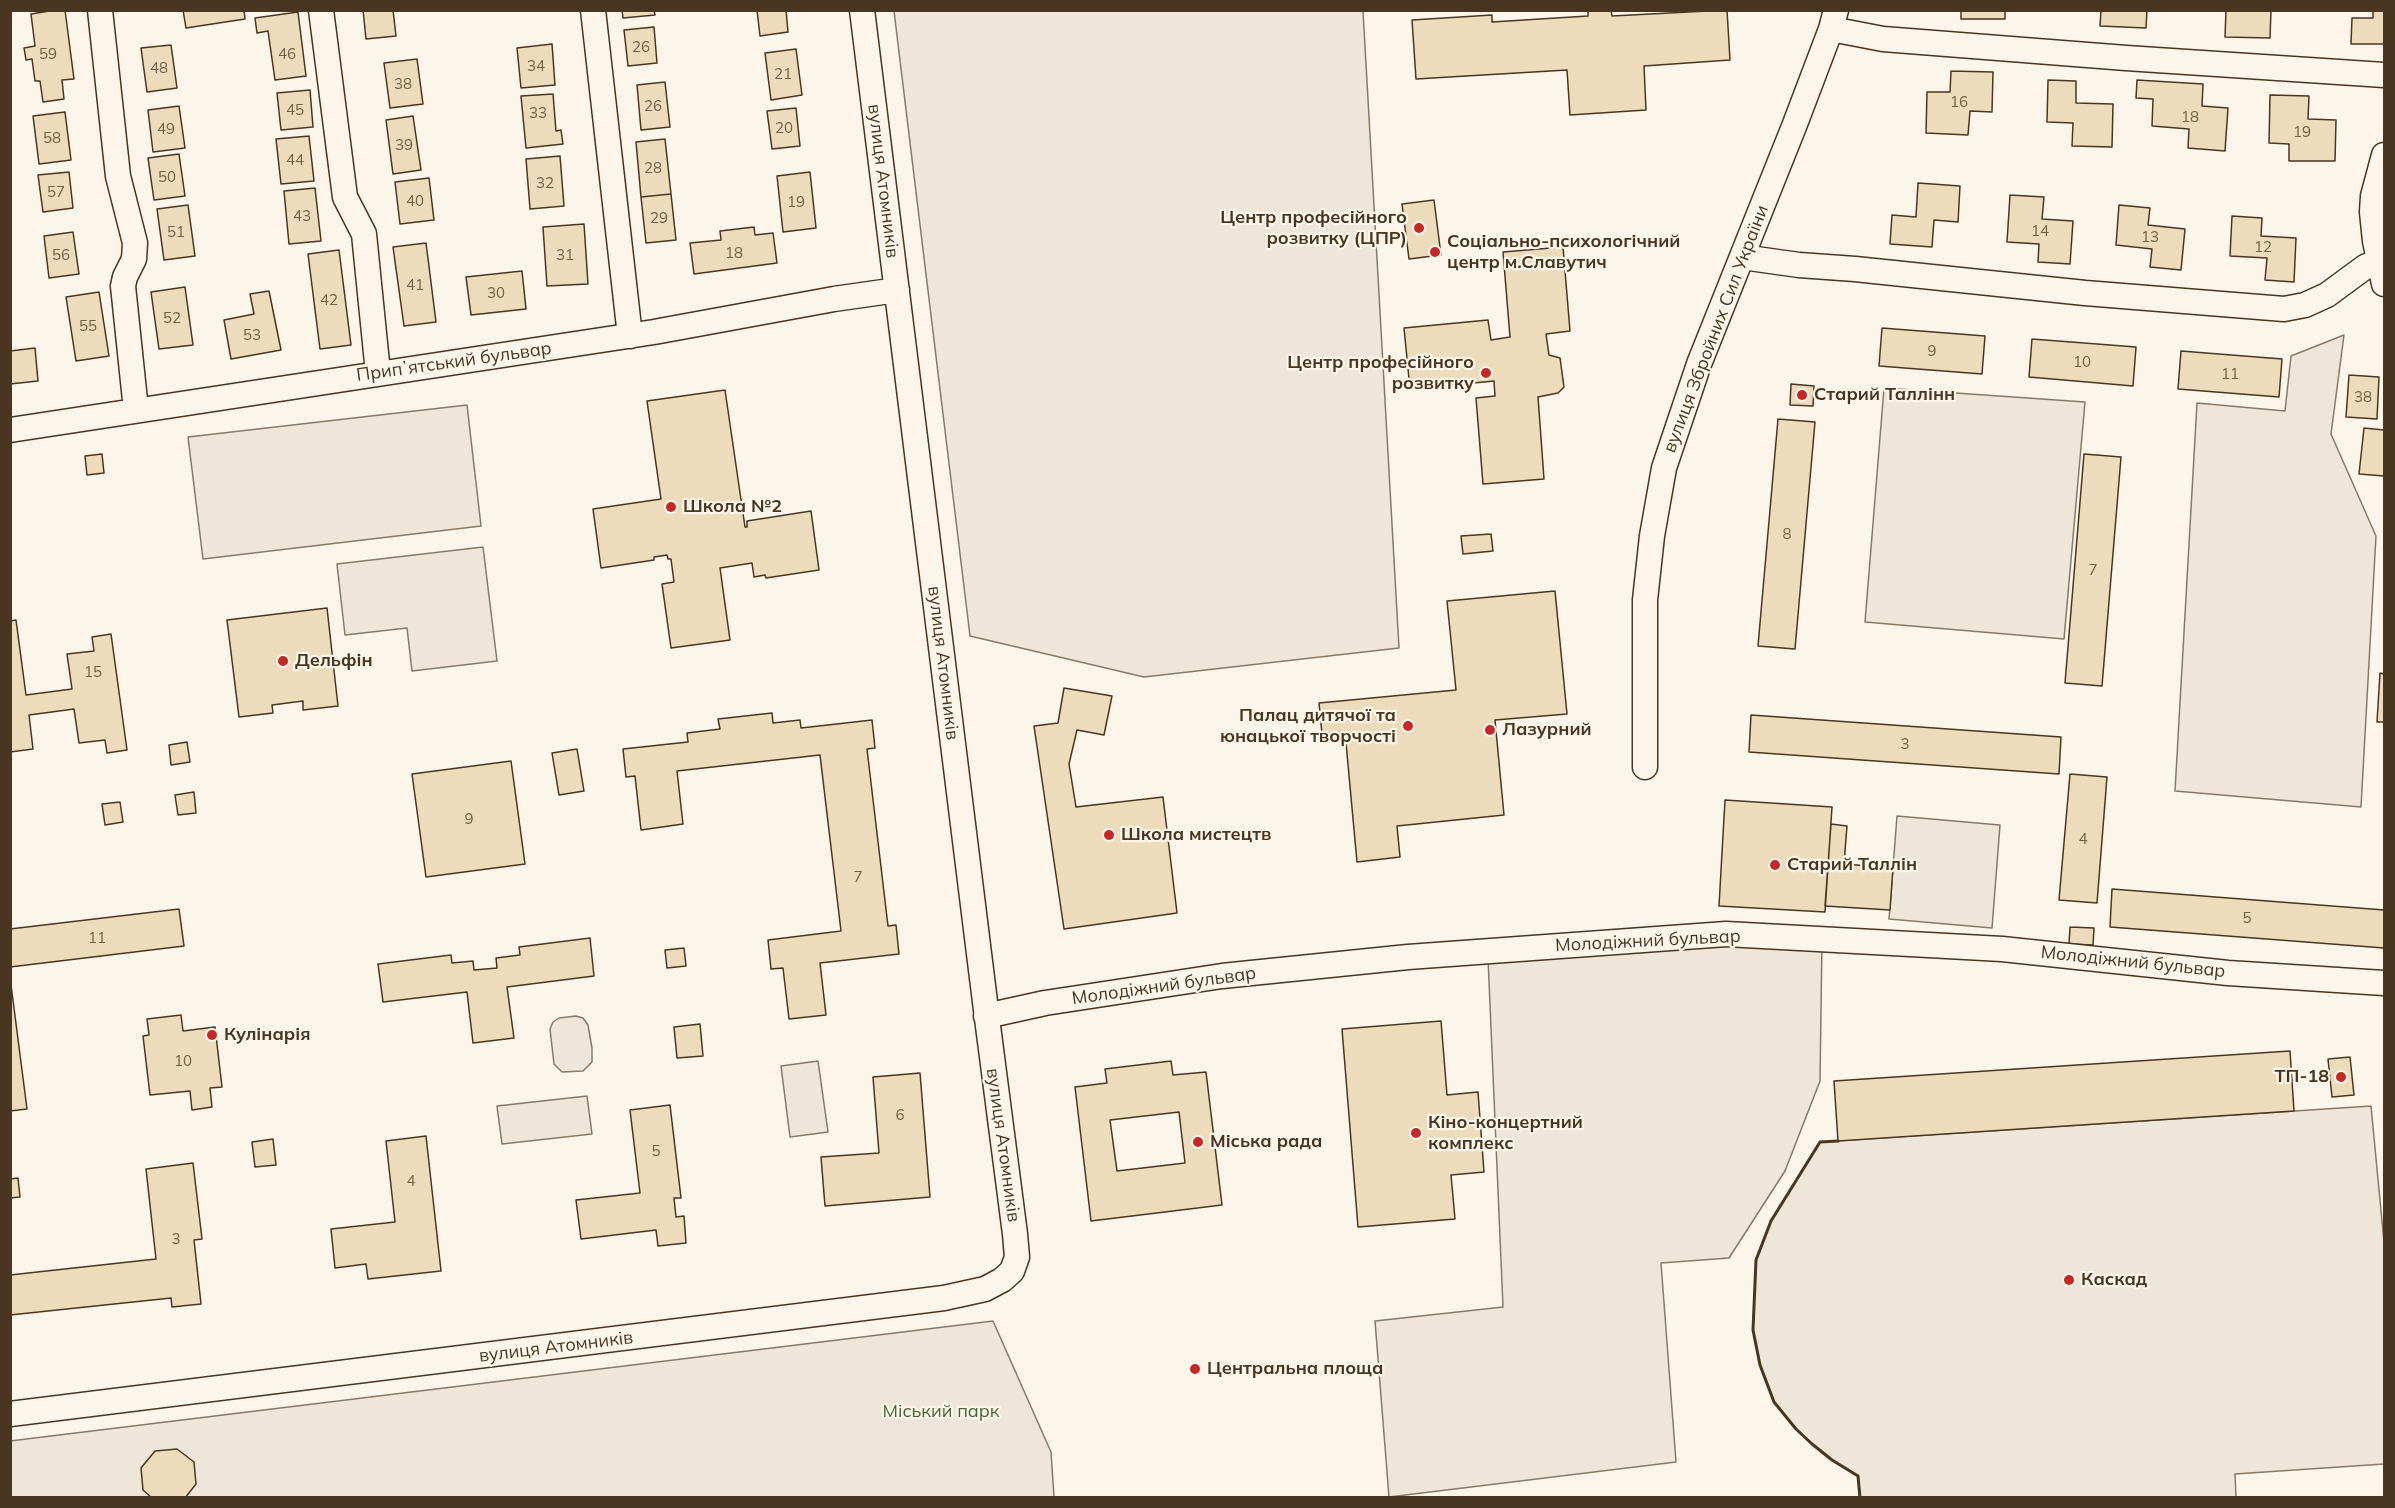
<!DOCTYPE html>
<meta charset="utf-8">
<style>
body{margin:0}
#map{position:relative;width:2395px;height:1508px;overflow:hidden;background:#fbf6e9;font-family:Mulish,sans-serif}
canvas{display:block}
.frame{position:absolute;inset:0;border:12px solid #4a3520;pointer-events:none}
</style>
<div id="map">
<canvas width="2395" height="1508"></canvas>
<div class="frame"></div>
</div>
<script>
const ctx = document.querySelector('canvas').getContext('2d');
ctx.lineJoin = 'round';
function paint(path, color) {
  ctx.fillStyle = color;
  ctx.fill(path, 'evenodd');
}
function poly(rows) {
  const path = new Path2D();
  for (const r of rows) {
    path.moveTo(r[0], r[1]);
    for (let i = 2; i < r.length; i += 2) path.lineTo(r[i], r[i + 1]);
  }
  return path;
}
function strokePath(path, color, width, dash) {
  ctx.strokeStyle = color;
  ctx.lineWidth = width;
  ctx.lineCap = dash ? 'butt' : 'round';
  ctx.setLineDash(dash || []);
  ctx.stroke(path);
}
function drawText(font, color, halo, rows, align = 'center') {
  ctx.font = font + ' Mulish,sans-serif';
  ctx.lineWidth = 4.5;
  ctx.setLineDash([]);
  ctx.textBaseline = 'middle';
  ctx.strokeStyle = halo;
  ctx.fillStyle = color;
  for (const [text, x, y, turn = 0] of rows) {
    ctx.save();
    ctx.translate(x, y);
    ctx.rotate((+turn || 0) * Math.PI / 180);
    ctx.textAlign = isNaN(turn) ? turn : align;
    if (halo) ctx.strokeText(text, 0, 0);
    ctx.fillText(text, 0, 0);
    ctx.restore();
  }
}
const green = poly([
 [894,11,1363,11,1399,648,1144,677,970,636,894,11],
 [2344,335,2331,434,2376,536,2361,807,2175,791,2197,403,2285,411,2291,356,2344,335],
 [1884,388,2085,402,2064,639,1865,622,1884,388],
 [467,405,481,526,203,559,188,437,467,405],
 [483,547,497,661,412,671,407,628,345,635,337,564,483,547],
 [1897,816,2000,825,1992,928,1889,919,1897,816],
 [1822,941,1820,1081,1785,1171,1729,1258,1661,1263,1676,1462,1389,1497,1375,1321,1503,1307,1488,958,1822,941],
 [576,1016,583,1018,588,1025,592,1048,592,1062,583,1071,562,1072,554,1064,550,1029,553,1022,559,1018,576,1016],
 [818,1061,828,1132,790,1137,781,1066,818,1061],
 [587,1096,592,1134,502,1144,497,1106,587,1096],
 [2371,1106,2384,1242,2384,1464,2235,1474,2236,1497,1860,1497,1858,1476,1832,1460,1812,1444,1796,1429,1774,1402,1760,1365,1753,1330,1756,1260,1771,1221,1820,1142,2371,1106],
 [993,1321,1051,1452,1054,1497,11,1497,10,1441,993,1321]
]);
const building = poly([
 [56,10,65,10,74,79,62,80,64,99,43,102,40,81,35,81,32,59,26,60,24,48,35,46,31,14,56,10],
 [183,10,244,10,245,19,186,28,183,10],
 [363,10,393,10,396,36,366,39,363,10],
 [622,10,654,10,655,15,623,18,622,10],
 [757,10,786,10,788,32,760,36,757,10],
 [1588,10,1611,10,1612,16,1727,10,1730,60,1644,66,1646,110,1570,115,1567,70,1416,79,1412,20,1492,15,1492,22,1588,16,1588,10],
 [1961,10,2005,10,2005,19,1961,19,1961,10],
 [2101,10,2147,10,2146,28,2100,26,2101,10],
 [2226,10,2271,10,2270,38,2225,37,2226,10],
 [2373,10,2384,10,2384,44,2351,44,2352,18,2373,18,2373,10],
 [298,12,306,76,275,80,268,31,257,33,255,18,298,12],
 [654,27,657,63,628,66,624,30,654,27],
 [552,44,555,85,521,88,517,48,552,44],
 [171,45,177,88,147,92,141,48,171,45],
 [796,49,802,95,771,100,765,53,796,49],
 [417,59,423,104,390,108,384,63,417,59],
 [1951,71,1993,72,1992,112,1970,111,1968,135,1926,133,1927,92,1950,92,1951,71],
 [2048,80,2076,81,2076,103,2113,104,2112,147,2072,146,2073,123,2047,122,2048,80],
 [2137,80,2203,84,2202,106,2228,108,2225,151,2188,148,2189,129,2152,126,2153,99,2136,98,2137,80],
 [665,82,670,127,641,130,637,85,665,82],
 [310,90,313,127,281,130,277,93,310,90],
 [553,94,556,131,561,130,563,144,526,148,521,96,553,94],
 [2270,95,2309,96,2308,119,2336,120,2335,161,2289,161,2289,144,2269,143,2270,95],
 [179,106,185,148,153,152,148,110,179,106],
 [796,108,800,146,772,149,767,111,796,108],
 [65,112,71,160,39,164,33,116,65,112],
 [413,116,421,170,393,174,386,120,413,116],
 [309,136,314,181,281,184,276,139,309,136],
 [665,139,671,194,641,197,636,142,665,139],
 [179,154,185,196,154,200,148,158,179,154],
 [560,156,564,206,530,209,526,159,560,156],
 [69,172,73,208,43,212,38,175,69,172],
 [810,172,816,228,783,232,777,176,810,172],
 [429,178,434,220,400,224,395,182,429,178],
 [1918,183,1960,186,1958,222,1934,220,1932,247,1890,244,1892,215,1916,217,1918,183],
 [315,188,321,241,289,244,284,191,315,188],
 [671,194,676,240,646,243,641,197,671,194],
 [2010,195,2044,197,2042,219,2073,221,2070,264,2038,262,2039,244,2007,242,2010,195],
 [1434,200,1441,255,1409,259,1402,204,1434,200],
 [188,205,195,256,164,260,157,209,188,205],
 [2119,205,2150,208,2148,225,2185,229,2181,270,2150,267,2152,249,2116,245,2119,205],
 [2232,216,2262,218,2261,236,2296,238,2294,282,2265,280,2267,258,2230,256,2232,216],
 [584,224,588,284,547,286,543,227,584,224],
 [754,227,755,235,773,233,777,263,694,274,690,243,721,240,720,231,754,227],
 [73,232,79,274,49,278,44,236,73,232],
 [426,243,436,322,404,326,393,247,426,243],
 [1563,247,1570,331,1546,334,1549,355,1560,358,1564,387,1558,393,1538,397,1544,479,1483,484,1476,398,1495,396,1494,381,1410,389,1404,328,1488,320,1491,340,1510,337,1503,252,1563,247],
 [339,250,351,345,320,349,308,254,339,250],
 [522,271,526,309,471,315,466,277,522,271],
 [185,287,193,345,159,349,151,292,185,287],
 [269,291,281,350,231,359,224,320,254,314,250,294,269,291],
 [99,292,109,356,76,361,66,297,99,292],
 [1882,328,1985,336,1982,374,1879,366,1882,328],
 [2032,339,2136,347,2133,386,2029,377,2032,339],
 [35,348,38,381,10,384,10,351,35,348],
 [2181,351,2282,359,2279,397,2178,389,2181,351],
 [2349,375,2379,377,2377,419,2346,417,2349,375],
 [1791,384,1814,386,1813,406,1790,405,1791,384],
 [725,390,745,527,747,527,747,521,811,511,819,570,766,578,765,575,754,577,752,563,720,568,730,640,671,648,662,584,674,582,671,559,668,559,667,555,654,557,654,560,601,568,593,509,661,499,647,401,725,390],
 [1778,419,1815,422,1795,649,1758,646,1778,419],
 [2364,428,2384,430,2384,476,2359,474,2364,428],
 [102,454,104,473,87,475,85,456,102,454],
 [2084,454,2121,457,2102,686,2065,683,2084,454],
 [1491,534,1493,551,1463,554,1461,536,1491,534],
 [1555,591,1567,714,1495,720,1504,815,1397,826,1400,857,1357,862,1345,732,1322,734,1319,703,1456,690,1447,601,1555,591],
 [327,608,338,706,303,710,303,701,272,705,273,713,239,717,227,620,327,608],
 [16,620,26,695,72,689,67,654,94,651,92,637,111,634,127,750,107,753,105,740,79,743,74,709,29,715,33,749,10,752,10,621,16,620],
 [2380,673,2384,674,2384,722,2377,722,2380,673],
 [1064,688,1112,696,1104,735,1077,730,1069,764,1076,807,1163,797,1177,913,1064,929,1034,726,1058,723,1064,688],
 [772,713,773,723,800,720,801,728,872,720,875,748,867,749,888,926,896,925,899,954,820,963,826,1015,789,1019,783,968,771,969,768,940,841,931,820,755,677,771,683,824,641,830,635,776,626,777,623,749,688,742,687,733,720,729,718,719,772,713],
 [1751,715,2061,737,2059,774,1749,752,1751,715],
 [187,742,190,762,171,765,169,745,187,742],
 [577,749,584,791,559,795,552,753,577,749],
 [511,761,525,864,426,877,412,774,511,761],
 [2070,774,2107,777,2097,903,2059,900,2070,774],
 [194,792,196,813,178,815,175,795,194,792],
 [1725,800,1832,807,1825,912,1719,906,1725,800],
 [120,802,123,822,105,825,102,804,120,802],
 [1831,824,1847,826,1844,864,1893,868,1890,910,1825,906,1831,824],
 [2112,889,2384,910,2384,948,2110,927,2112,889],
 [179,909,184,946,10,967,10,929,179,909],
 [2070,927,2094,928,2093,945,2069,944,2070,927],
 [590,938,594,976,507,987,514,1038,473,1043,467,992,383,1002,378,964,451,955,452,963,473,961,474,970,497,968,496,958,520,955,519,947,590,938],
 [684,948,686,966,667,968,665,950,684,948],
 [10,977,27,1109,10,1111,10,977],
 [181,1015,183,1031,215,1027,222,1087,210,1088,212,1107,192,1110,190,1091,150,1095,143,1036,149,1035,147,1019,181,1015],
 [1441,1021,1447,1095,1478,1092,1484,1172,1451,1175,1455,1219,1358,1227,1342,1029,1441,1021],
 [700,1024,703,1056,677,1058,674,1027,700,1024],
 [2290,1051,2294,1111,1838,1141,1834,1081,2290,1051],
 [2350,1057,2354,1095,2332,1097,2328,1059,2350,1057],
 [1171,1061,1173,1075,1206,1072,1222,1205,1091,1221,1075,1087,1107,1083,1105,1069,1171,1061],
 [1179,1112,1185,1163,1117,1171,1110,1120,1179,1112],
 [920,1073,930,1197,825,1206,821,1157,879,1153,873,1077,920,1073],
 [670,1105,681,1198,674,1198,676,1217,684,1216,686,1243,658,1246,656,1230,581,1239,576,1200,640,1193,630,1110,670,1105],
 [426,1136,441,1271,368,1279,366,1264,335,1268,331,1229,395,1222,386,1141,426,1136],
 [273,1139,276,1165,255,1167,252,1142,273,1139],
 [193,1163,202,1239,194,1240,201,1304,172,1307,171,1298,10,1315,10,1275,156,1259,146,1169,193,1163],
 [18,1178,20,1197,10,1198,10,1179,18,1178],
 [177,1449,194,1462,196,1484,185,1498,152,1498,143,1490,141,1468,155,1451,177,1449]
]);
const minor = poly([
 [100,10,118,176,135,243,134,259,125,277,123,286,136,410],
 [321,10,345,197,364,234,378,373],
 [593,10,630,336],
 [1831,29,1883,39,2126,58,2384,75],
 [2384,155,2373,196,2372,212,2375,241,2384,284],
 [1742,257,1799,265,1855,269,2085,293,2284,309,2305,305,2327,295,2365,267,2378,261],
 [10,430,654,332,834,299,897,290],
 [1645,767,1645,600,1652,536,1664,468,1699,364,1795,124,1831,29,1836,10],
 [986,1016,1045,1003,1222,976,1408,957,1726,934,2002,949,2228,973,2384,983],
 [10,1414,944,1298,985,1289,1002,1280,1012,1271,1017,1257,1015,1234,988,1026,862,10]
]);
const wall = poly([
 [1838,1141,1820,1142,1771,1221,1756,1260,1753,1330,1760,1365,1774,1402,1796,1429,1812,1444,1832,1460,1858,1476,1860,1498]
]);
const markers = [
 [1419,228,6,"#c62828"],
 [1435,252,6,"#c62828"],
 [1486,373,6,"#c62828"],
 [1802,395,6,"#c62828"],
 [671,507,6,"#c62828"],
 [283,661,6,"#c62828"],
 [1408,726,6,"#c62828"],
 [1490,730,6,"#c62828"],
 [1109,835,6,"#c62828"],
 [1775,865,6,"#c62828"],
 [212,1035,6,"#c62828"],
 [2341,1077,6,"#c62828"],
 [1416,1133,6,"#c62828"],
 [1198,1142,6,"#c62828"],
 [2069,1280,6,"#c62828"],
 [1195,1369,6,"#c62828"]
];
const numberNames = [
 ["26",641,47],
 ["59",48,54],
 ["46",287,54],
 ["34",536,66],
 ["48",159,68],
 ["21",783,74],
 ["38",403,84],
 ["16",1959,102],
 ["26",653,106],
 ["45",295,110],
 ["33",538,113],
 ["18",2190,117],
 ["20",784,128],
 ["49",166,129],
 ["19",2302,132],
 ["58",52,138],
 ["39",404,145],
 ["44",295,160],
 ["28",653,168],
 ["50",167,177],
 ["32",545,183],
 ["57",56,192],
 ["40",415,201],
 ["19",796,202],
 ["43",302,216],
 ["29",659,218],
 ["14",2040,231],
 ["51",176,232],
 ["13",2150,237],
 ["12",2263,247],
 ["18",734,253],
 ["56",61,255],
 ["31",565,255],
 ["41",415,285],
 ["30",496,293],
 ["42",329,300],
 ["52",172,318],
 ["55",88,326],
 ["53",252,335],
 ["9",1932,351],
 ["10",2082,362],
 ["11",2230,374],
 ["38",2363,397],
 ["8",1787,534],
 ["7",2093,570],
 ["15",93,672],
 ["3",1905,744],
 ["9",469,819],
 ["4",2083,839],
 ["7",858,877],
 ["5",2247,918],
 ["11",97,938],
 ["10",183,1061],
 ["6",900,1115],
 ["5",656,1151],
 ["4",411,1181],
 ["3",176,1239]
];
const streetNames = [
 ["вулиця Атомників",883,181,83],
 ["вулиця Збройних Сил України",1716,329,-69],
 ["Припʼятський бульвар",454,362,-8],
 ["вулиця Атомників",943,663,83],
 ["Молодіжний бульвар",1648,941,-3],
 ["Молодіжний бульвар",2133,962,6],
 ["Молодіжний бульвар",1164,986,-8],
 ["вулиця Атомників",1003,1145,82],
 ["вулиця Атомників",556,1347,-7]
];
const poiNames = [
 ["Центр професійного",1407,218,"right"],
 ["розвитку (ЦПР)",1407,239,"right"],
 ["Соціально-психологічний",1447,242],
 ["центр м.Славутич",1447,263],
 ["Центр професійного",1474,363,"right"],
 ["розвитку",1474,384,"right"],
 ["Старий Таллінн",1814,395],
 ["Школа №2",683,507],
 ["Дельфін",295,661],
 ["Палац дитячої та",1396,716,"right"],
 ["юнацької творчості",1396,737,"right"],
 ["Лазурний",1502,730],
 ["Школа мистецтв",1121,835],
 ["Старий Таллін",1787,865],
 ["Кулінарія",224,1035],
 ["ТП-18",2329,1077,"right"],
 ["Кіно-концертний",1428,1123],
 ["комплекс",1428,1144],
 ["Міська рада",1210,1142],
 ["Каскад",2081,1280],
 ["Центральна площа",1207,1369]
];
const parkNames = [
 ["Міський парк",941,1412]
];
paint(green, '#ede6d9');
strokePath(green, '#887966', 1.5);
paint(building, '#ecdcbc');
strokePath(building, '#4a3520', 1.5);
strokePath(minor, '#4a3520', 27);
strokePath(minor, '#fbf6e9', 24);
strokePath(wall, '#4a3520', 3);
for (const [x, y, r, color] of markers) {
  const dot = new Path2D();
  dot.arc(x, y, r, 0, 2 * Math.PI);
  ctx.fillStyle = color;
  ctx.fill(dot);
  strokePath(dot, '#fbf6e9', 2);
}
drawText('15px', '#725f47', null, numberNames);
drawText('18px', '#4a3520', '#fbf6e9', streetNames);
drawText('bold 18px', '#4a3520', '#fbf6e9', poiNames, 'left');
drawText('18px', '#436837', '#fbf6e9', parkNames);
</script>
